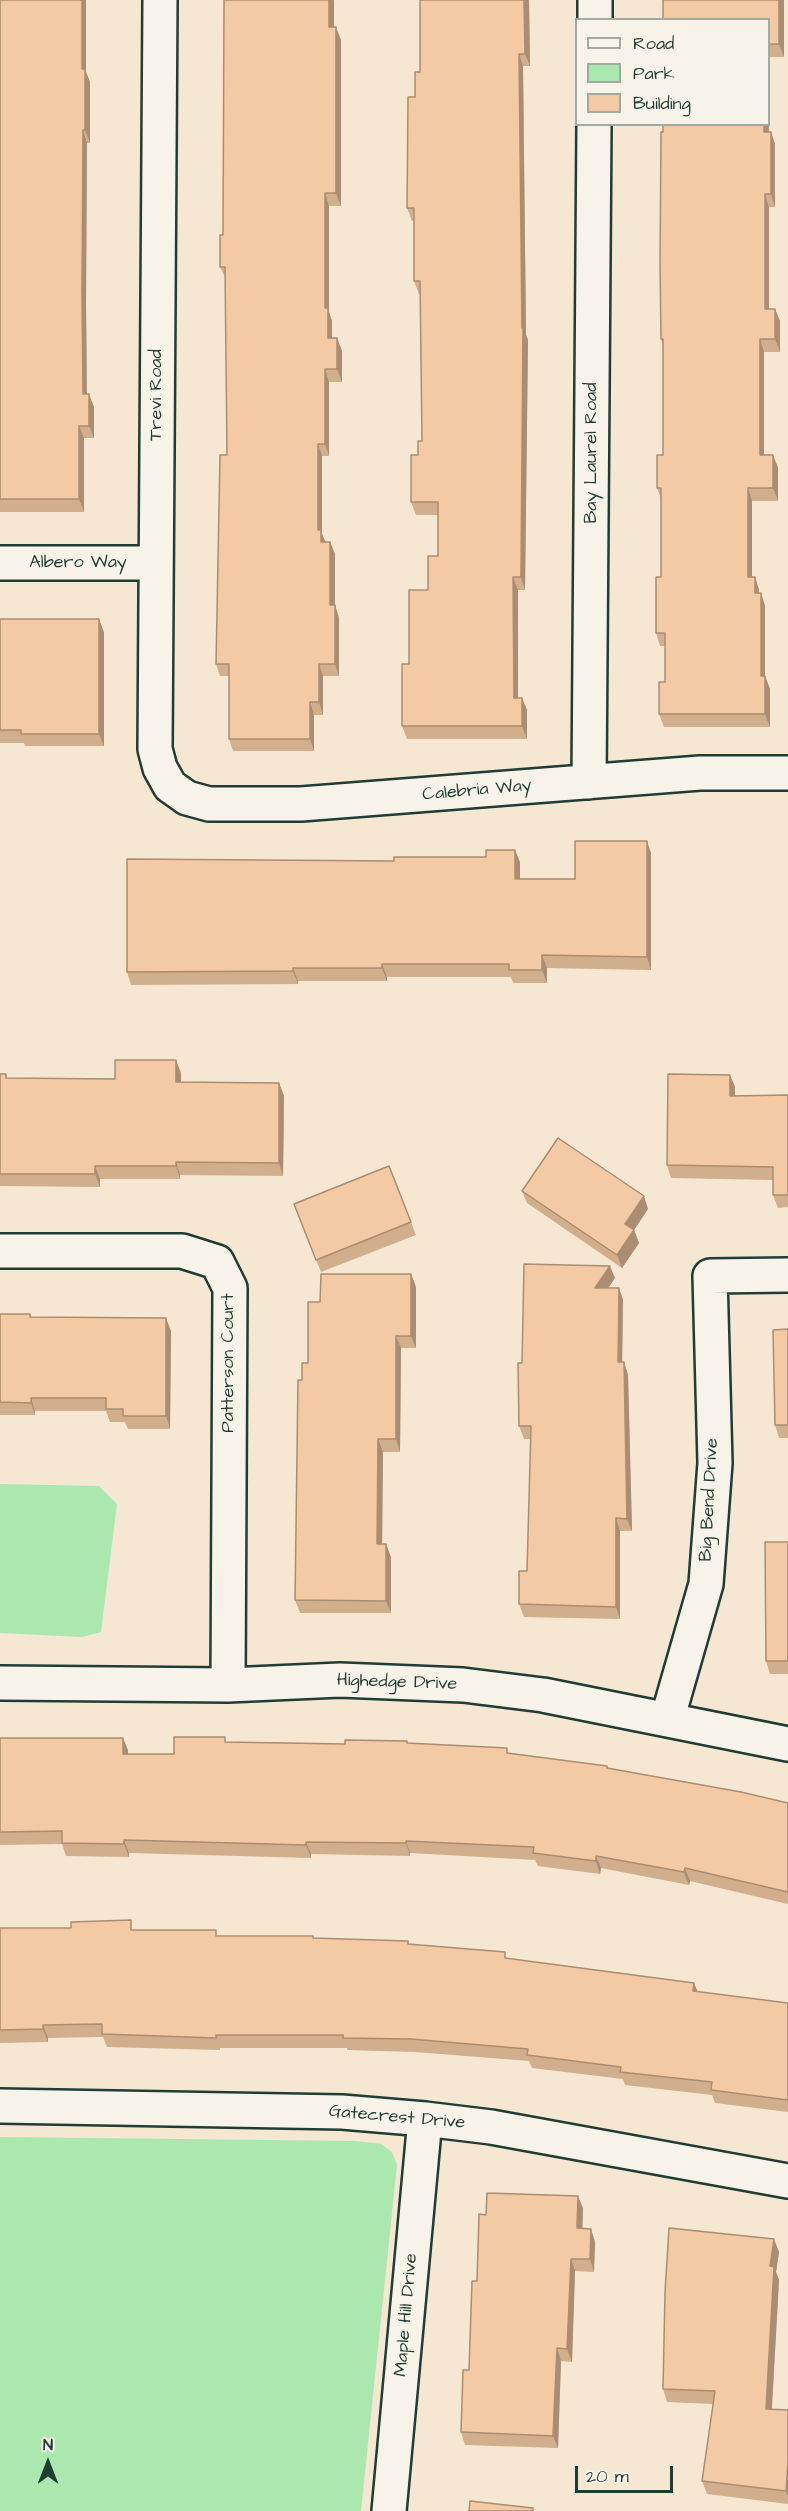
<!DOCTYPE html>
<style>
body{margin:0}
#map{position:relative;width:788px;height:2511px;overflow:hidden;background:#f6e7d3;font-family:"Architects Daughter",sans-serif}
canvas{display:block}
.legend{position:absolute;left:575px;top:18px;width:195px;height:108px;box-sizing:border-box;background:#f7f3e8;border:2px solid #a1aaa0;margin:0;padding:8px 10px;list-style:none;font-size:18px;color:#1f3d34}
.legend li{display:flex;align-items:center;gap:12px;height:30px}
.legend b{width:30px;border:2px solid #a1aaa0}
.north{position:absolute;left:18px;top:2433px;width:60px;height:60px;-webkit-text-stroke:4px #f7f3e8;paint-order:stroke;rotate:0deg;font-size:16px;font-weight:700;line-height:24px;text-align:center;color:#1f3d34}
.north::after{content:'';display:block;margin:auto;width:21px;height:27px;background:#1f3d34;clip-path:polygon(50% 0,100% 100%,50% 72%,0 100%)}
.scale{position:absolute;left:575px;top:2466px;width:98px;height:27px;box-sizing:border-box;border:3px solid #1f3d34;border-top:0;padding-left:8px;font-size:18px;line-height:21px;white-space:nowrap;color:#1f3d34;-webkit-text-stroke:4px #f7f3e8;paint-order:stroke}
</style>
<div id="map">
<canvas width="788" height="2511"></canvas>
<ul class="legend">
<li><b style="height:8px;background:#f7f3e8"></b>Road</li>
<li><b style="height:16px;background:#abe8af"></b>Park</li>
<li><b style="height:16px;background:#f3caa3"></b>Building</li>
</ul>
<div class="north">N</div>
<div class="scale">20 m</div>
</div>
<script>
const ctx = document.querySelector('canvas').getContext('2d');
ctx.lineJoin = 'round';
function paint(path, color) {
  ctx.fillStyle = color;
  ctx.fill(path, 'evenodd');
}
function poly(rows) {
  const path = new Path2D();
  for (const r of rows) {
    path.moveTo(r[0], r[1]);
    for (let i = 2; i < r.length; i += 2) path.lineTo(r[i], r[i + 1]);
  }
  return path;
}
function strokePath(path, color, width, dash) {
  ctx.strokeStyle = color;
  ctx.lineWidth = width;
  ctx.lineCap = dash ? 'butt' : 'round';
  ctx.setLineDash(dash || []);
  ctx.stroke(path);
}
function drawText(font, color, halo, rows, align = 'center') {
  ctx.font = font + ' "Architects Daughter",sans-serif';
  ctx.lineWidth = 4.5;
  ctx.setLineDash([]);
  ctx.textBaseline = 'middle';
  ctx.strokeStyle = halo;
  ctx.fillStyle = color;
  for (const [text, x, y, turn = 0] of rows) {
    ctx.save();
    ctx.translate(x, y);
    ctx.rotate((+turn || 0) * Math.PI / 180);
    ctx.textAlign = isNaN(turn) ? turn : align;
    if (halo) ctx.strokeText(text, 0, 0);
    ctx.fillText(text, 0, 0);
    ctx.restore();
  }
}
const green = poly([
 [0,1484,99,1486,117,1504,101,1632,82,1637,0,1633],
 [0,2137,356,2141,381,2144,392,2152,397,2165,361,2511,0,2511]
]);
const minor = poly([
 [160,0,155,749,160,768,170,786,187,798,209,804,301,804,700,773,788,773],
 [595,20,595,0],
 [0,563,156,563],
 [589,782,594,124],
 [0,1251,182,1251,217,1262,230,1288,228,1685],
 [0,1683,228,1685,340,1680,463,1685,543,1695,788,1744],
 [667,1720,706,1584,715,1463,710,1276,788,1275],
 [0,2106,342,2112,425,2119,491,2127,788,2181],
 [389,2511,425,2119]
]);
const wall = poly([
 [0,0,86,0,86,72,90,82,90,143,87,143,86,304,87,394,94,407,94,438,84,438,84,512,0,512],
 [334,0,334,27,341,40,341,206,329,206,329,312,332,321,332,338,337,338,342,351,342,382,329,382,329,456,322,456,322,534,325,542,330,542,335,554,335,605,339,618,339,676,323,676,323,715,314,715,314,751,233,751,229,739,229,676,220,676,216,664,227,455,226,279,220,267,223,235],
 [420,0,529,0,530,66,523,66,526,335,528,340,525,590,518,590,518,698,522,698,527,710,527,739,407,739,402,726,409,664,428,590,438,556,438,515,416,515,411,502,418,455,422,441,420,294,419,294,414,281,414,221,412,221,407,208,415,97,420,72],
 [784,0,784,57,769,57,769,132,771,132,775,144,775,207,769,207,769,309,775,309,780,321,780,352,764,352,764,455,773,455,778,468,778,501,752,501,752,577,755,577,759,590,759,593,761,593,765,606,765,676,770,689,770,727,664,727,659,714,665,682,665,646,660,646,656,633,661,577,661,499,657,488,663,455,663,346,661,339,768,124,768,20],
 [0,619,104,632,104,746,25,746,24,743,0,743],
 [651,853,651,970,547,968,547,983,513,983,511,977,387,977,387,981,298,981,298,984,131,985,127,972,520,862,520,879,575,879],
 [181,1073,181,1082,279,1083,284,1096,283,1176,180,1175,180,1179,100,1179,100,1187,0,1186,0,1074,6,1074,7,1078,115,1079],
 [730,1075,735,1087,735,1096,788,1095,788,1207,778,1208,773,1195,773,1180,671,1178,667,1165],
 [522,1191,648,1209,634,1230,639,1243,622,1268,527,1203],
 [294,1204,411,1222,416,1235,321,1272],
 [411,1274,416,1287,416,1348,401,1348,400,1452,383,1452,382,1544,391,1557,391,1613,300,1613,295,1600,302,1380,308,1363,320,1302],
 [615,1278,608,1288,619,1288,623,1300,622,1362,624,1362,628,1375,632,1531,620,1531,620,1619,524,1617,519,1604,527,1571,531,1439,524,1439,519,1426,522,1363],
 [0,1314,30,1314,31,1317,171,1331,170,1429,128,1429,125,1422,110,1422,106,1411,35,1411,35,1415,0,1415],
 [788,1329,788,1438,779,1438,775,1425],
 [788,1542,788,1674,770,1674,766,1661],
 [0,1738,128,1750,128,1754,174,1754,227,1742,345,1744,408,1743,509,1753,607,1766,608,1768,788,1803,788,1904,690,1881,689,1885,601,1868,600,1874,538,1866,535,1860,410,1853,410,1856,311,1854,311,1858,129,1853,129,1857,66,1856,62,1844,0,1845],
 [0,1928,71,1928,134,1930,218,1936,408,1941,409,1944,507,1959,698,1992,788,2003,788,2112,715,2103,712,2095,625,2085,623,2079,532,2068,529,2061,415,2052,347,2050,347,2048,220,2048,220,2050,107,2047,103,2037,48,2038,48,2042,0,2043],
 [583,2208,582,2229,591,2229,595,2242,594,2272,575,2271,572,2362,561,2361,558,2448,465,2445,461,2432,469,2370,477,2281,486,2215],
 [779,2252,776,2272,779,2280,772,2409,788,2410,788,2504,707,2494,702,2481,713,2404,667,2402,663,2389]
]);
const shadedWall = poly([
 [82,0,86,0,86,72,90,82,90,143,85,130,82,69],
 [329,0,334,0,334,40,329,27],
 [524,0,529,0,530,66,525,54],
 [779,0,784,0,784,57,779,44],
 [336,27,341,40,341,206,336,193],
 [519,54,523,66,526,335,528,340,525,590,521,577,522,328],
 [768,56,769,144,764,132,764,124,768,124],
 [83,130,87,143,86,304,87,407,83,394,82,291],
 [771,132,775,144,775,207,771,194],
 [325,193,329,206,329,312,332,321,332,351,328,338,325,308],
 [765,194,769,207,769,321,765,309],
 [775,309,780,321,780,352,775,339],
 [337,338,342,351,342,382,337,369],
 [760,339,764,352,764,468,760,455],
 [325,369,329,382,329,456,325,444],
 [89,394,94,407,94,438,89,426],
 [79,426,84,438,84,512,79,499],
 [318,444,322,456,322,534,326,543,326,554,318,530],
 [773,455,778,468,778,501,773,488],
 [748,488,752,501,752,590,748,577],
 [330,542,335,554,335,605,339,618,339,676,335,664,330,605],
 [513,577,518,590,518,710,514,698],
 [755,577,759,590,759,606,755,593],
 [761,593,765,606,765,676,770,689,770,727,765,714,761,676],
 [99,619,104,632,104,746,99,734],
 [319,664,323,676,323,715,319,702],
 [522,698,527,710,527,739,522,726],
 [310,702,314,715,314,751,310,739],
 [647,841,651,853,651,970,647,957],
 [515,850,520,862,520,892,515,879],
 [542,955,547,968,547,983,542,970],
 [382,964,387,977,387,981,382,968],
 [293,968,298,981,298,984,293,971],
 [176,1060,181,1073,181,1095,176,1082],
 [730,1075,735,1087,735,1109,730,1096],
 [279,1083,284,1096,283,1176,279,1163],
 [176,1162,180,1175,180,1179,176,1166],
 [95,1166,100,1179,100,1187,95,1174],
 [644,1196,648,1209,630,1236,625,1224],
 [634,1230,639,1243,622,1268,617,1255],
 [610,1266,615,1278,600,1300,595,1288],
 [411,1274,416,1287,416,1348,411,1336],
 [619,1288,623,1300,622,1375,618,1362],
 [166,1318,171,1331,170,1429,166,1416],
 [396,1336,401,1348,400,1452,396,1439],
 [624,1362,628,1375,632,1531,627,1519],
 [31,1398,35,1411,35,1415,31,1403],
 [378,1439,383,1452,382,1557,377,1544],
 [616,1518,620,1531,620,1619,616,1607],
 [386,1544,391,1557,391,1613,386,1601],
 [123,1738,128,1750,128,1767,123,1754],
 [124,1840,129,1853,129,1857,124,1844],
 [406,1841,410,1853,410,1856,406,1843],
 [306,1842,311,1854,311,1858,306,1845],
 [596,1856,601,1868,600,1874,596,1861],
 [685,1868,690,1881,689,1885,684,1872],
 [694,1983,699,1995,693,1991],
 [43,2025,48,2038,48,2042,43,2029],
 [578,2196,583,2208,582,2241,577,2228],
 [591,2229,595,2242,594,2272,590,2259],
 [774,2239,779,2252,776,2272,779,2280,771,2421,766,2409,770,2266],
 [571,2259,575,2271,572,2362,567,2349],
 [557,2348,561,2361,558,2448,553,2436],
 [788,2462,788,2497,786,2491]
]);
const building = poly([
 [0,0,82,0,82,69,85,69,85,130,83,130,82,291,83,394,89,394,89,426,79,426,79,499,0,499,0,0],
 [224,0,329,0,329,27,336,27,336,193,325,193,325,308,328,308,328,338,337,338,337,369,325,369,325,444,318,444,318,530,321,530,321,542,330,542,330,605,335,605,335,664,319,664,319,702,310,702,310,739,229,739,229,664,216,664,220,455,227,455,225,267,220,267,220,235,223,235,224,0],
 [420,0,524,0,525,54,519,54,522,328,523,328,521,577,513,577,514,698,522,698,522,726,402,726,402,664,409,664,409,590,428,590,428,556,438,556,438,502,411,502,411,455,418,455,418,441,422,441,420,281,414,281,414,208,407,208,408,97,415,97,415,72,420,72,420,0],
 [663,0,779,0,779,44,768,44,768,20,663,20,663,0],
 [663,124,764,124,764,132,771,132,771,194,765,194,765,309,775,309,775,339,760,339,760,455,773,455,773,488,748,488,748,577,755,577,755,593,761,593,761,676,765,676,765,714,659,714,659,682,665,682,665,633,656,633,656,577,661,577,661,488,657,488,657,455,663,455,663,339,661,339,660,264,661,132,663,132,663,124],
 [0,619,99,619,99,734,21,734,21,730,0,730,0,619],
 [575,841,647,841,647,957,542,955,542,970,509,970,509,964,382,964,382,968,293,968,293,971,127,972,127,859,394,861,394,857,486,857,486,850,515,850,515,879,575,879,575,841],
 [115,1060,176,1060,176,1082,279,1083,279,1163,176,1162,176,1166,95,1166,95,1174,0,1174,0,1074,6,1074,6,1078,115,1079,115,1060],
 [668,1074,730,1075,730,1096,788,1095,788,1195,773,1195,773,1167,667,1165,668,1074],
 [558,1138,644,1196,625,1224,634,1230,617,1255,522,1191,558,1138],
 [389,1166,411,1222,316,1260,294,1204,389,1166],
 [524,1264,610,1266,595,1288,619,1288,618,1362,624,1362,627,1519,616,1518,616,1607,519,1604,519,1571,527,1571,531,1426,519,1426,518,1363,522,1363,524,1264],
 [321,1274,411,1274,411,1336,396,1336,396,1439,378,1439,377,1544,386,1544,386,1601,295,1600,298,1380,302,1380,302,1363,308,1363,308,1302,320,1302,321,1274],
 [0,1314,30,1314,30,1317,166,1318,166,1416,123,1416,123,1409,106,1409,106,1398,31,1398,31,1403,0,1402,0,1314],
 [788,1329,788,1425,775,1425,773,1330,788,1329],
 [765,1542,788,1542,788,1661,766,1661,765,1542],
 [174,1737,225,1737,225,1742,345,1744,345,1740,407,1741,407,1743,507,1748,507,1753,607,1766,607,1768,741,1792,788,1803,788,1892,685,1868,684,1872,596,1856,596,1861,533,1853,534,1847,406,1841,406,1843,306,1842,306,1845,124,1840,124,1844,62,1843,62,1831,0,1832,0,1738,123,1738,123,1754,174,1754,174,1737],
 [131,1920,131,1930,216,1930,216,1936,313,1936,313,1938,408,1941,408,1944,505,1952,505,1958,694,1983,693,1991,788,2003,788,2100,711,2090,712,2082,620,2072,621,2067,527,2055,528,2049,411,2039,343,2038,343,2035,216,2035,216,2038,102,2034,102,2024,43,2025,43,2029,0,2030,0,1928,71,1928,71,1922,131,1920],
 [487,2193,578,2196,577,2228,591,2229,590,2259,571,2259,567,2349,557,2348,553,2436,461,2432,463,2370,469,2370,472,2281,477,2281,479,2214,486,2215,487,2193],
 [669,2228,774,2239,770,2266,774,2267,766,2409,788,2410,788,2462,786,2491,702,2481,715,2391,663,2389,665,2292,669,2228],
 [470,2501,533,2508,533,2511,469,2511,470,2501]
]);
const streetNames = [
 ["Trevi Road",157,395,-90],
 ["Bay Laurel Road",592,453,-90],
 ["Albero Way",78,563],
 ["Calebria Way",477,791,-5],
 ["Patterson Court",229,1363,-90],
 ["Big Bend Drive",710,1500,-87],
 ["Highedge Drive",397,1683,2],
 ["Gatecrest Drive",397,2118,5],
 ["Maple Hill Drive",407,2315,-85]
];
paint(green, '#abe8af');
strokePath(minor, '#1f3d34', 38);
strokePath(minor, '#f7f3e8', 33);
paint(wall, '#d1ae8c');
paint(shadedWall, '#aa8d72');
paint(building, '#f3caa3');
strokePath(building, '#aa8d72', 1.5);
drawText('18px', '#1f3d34', '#f7f3e8', streetNames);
</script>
